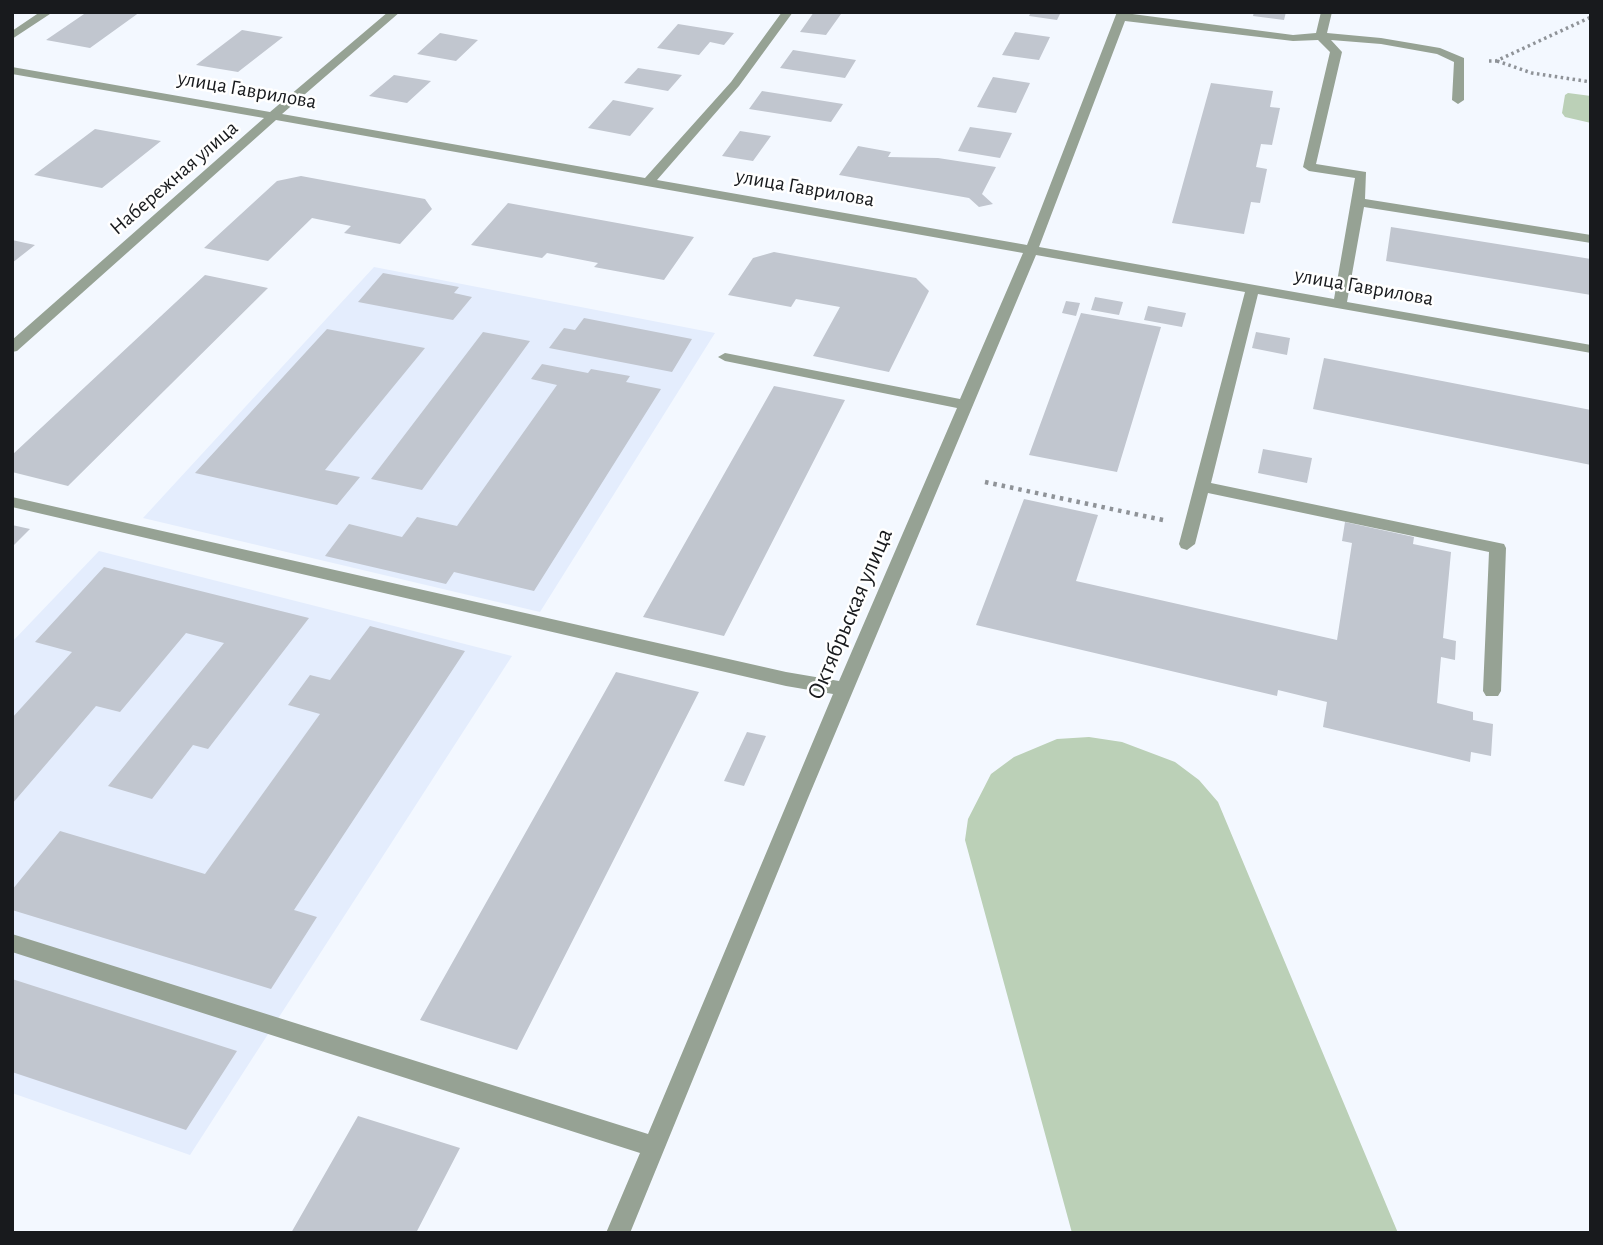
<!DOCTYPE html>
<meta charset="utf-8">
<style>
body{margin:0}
#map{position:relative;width:1603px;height:1245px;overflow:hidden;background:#f3f8ff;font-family:"Alegreya Sans",sans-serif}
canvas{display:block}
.frame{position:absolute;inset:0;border:14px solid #181a1d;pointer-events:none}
</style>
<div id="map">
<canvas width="1603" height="1245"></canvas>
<div class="frame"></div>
</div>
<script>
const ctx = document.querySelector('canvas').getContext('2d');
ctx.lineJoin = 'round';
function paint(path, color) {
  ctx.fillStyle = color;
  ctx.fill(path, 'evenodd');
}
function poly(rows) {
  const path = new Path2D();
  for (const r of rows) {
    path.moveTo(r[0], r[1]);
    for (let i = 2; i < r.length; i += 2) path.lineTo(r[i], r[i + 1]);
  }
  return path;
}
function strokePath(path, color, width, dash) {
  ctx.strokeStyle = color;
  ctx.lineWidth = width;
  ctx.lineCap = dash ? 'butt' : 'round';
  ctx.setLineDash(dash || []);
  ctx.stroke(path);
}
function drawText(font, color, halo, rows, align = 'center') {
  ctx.font = font + ' "Alegreya Sans",sans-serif';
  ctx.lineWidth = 5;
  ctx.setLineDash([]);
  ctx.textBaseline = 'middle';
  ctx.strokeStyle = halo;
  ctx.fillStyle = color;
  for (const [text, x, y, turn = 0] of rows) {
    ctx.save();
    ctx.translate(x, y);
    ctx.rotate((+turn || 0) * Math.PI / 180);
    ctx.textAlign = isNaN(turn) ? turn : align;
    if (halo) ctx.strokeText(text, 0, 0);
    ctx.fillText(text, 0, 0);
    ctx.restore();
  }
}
const built = poly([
 [374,267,715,333,540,612,143,518],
 [99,551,512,656,190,1155,12,1093,12,642]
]);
const green = poly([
 [1568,93,1591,96,1591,123,1565,117,1562,113,1565,95],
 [1089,737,1122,742,1175,762,1199,780,1218,802,1398,1233,1072,1233,965,840,968,819,991,774,1014,757,1057,739]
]);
const building = poly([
 [87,12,140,12,90,48,46,40],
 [814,12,831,12,841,14,826,35,800,32],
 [1031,12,1061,12,1057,20,1029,16],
 [1254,12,1286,12,1284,20,1253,16],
 [678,24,734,33,724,45,710,42,699,55,657,48],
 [242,30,283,37,238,72,196,65],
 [1015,32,1050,37,1039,60,1002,55],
 [440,33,478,40,456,61,417,54],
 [793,50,856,60,845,78,780,68],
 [638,68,682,75,668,91,624,83],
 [394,75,431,81,407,103,369,96],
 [993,77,1030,83,1016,113,977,107],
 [1211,83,1273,91,1270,107,1280,108,1272,145,1261,144,1256,167,1267,169,1260,203,1251,202,1244,234,1172,223],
 [762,91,843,104,831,122,749,109],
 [613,100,654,108,630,136,588,128],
 [970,127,1012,133,1000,158,958,151],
 [95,129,161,141,102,188,34,175],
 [740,131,771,136,753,161,722,156],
 [858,146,891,152,888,157,938,158,996,167,982,194,993,204,979,207,969,198,839,175],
 [301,176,425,199,432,209,400,244,344,233,351,226,312,218,268,261,204,248,277,181],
 [508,203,694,237,664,280,594,267,598,263,547,253,542,258,471,245],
 [1391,227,1591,259,1591,295,1386,261],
 [12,240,35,245,12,263],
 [774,252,916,278,929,291,889,372,813,356,840,307,796,299,791,307,728,295,753,258],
 [383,273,459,287,454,293,472,297,453,320,358,302],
 [205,275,268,288,68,486,12,472,12,455],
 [1095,297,1123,302,1119,315,1091,310],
 [1066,301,1080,303,1076,316,1062,313],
 [1148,306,1186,313,1182,327,1144,320],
 [1081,313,1161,327,1117,472,1029,455],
 [584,318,692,339,672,372,549,348,564,328,575,330],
 [327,329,425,348,325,470,360,477,337,505,195,473],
 [483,332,530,341,422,490,371,479],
 [1256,332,1290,338,1287,355,1252,348],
 [1324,358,1591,410,1591,465,1313,409],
 [542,364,588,373,591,369,630,376,626,382,661,389,534,591,454,572,446,584,325,556,349,524,402,537,417,517,457,526,557,385,531,379],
 [774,386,845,400,724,636,643,617],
 [1263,449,1312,458,1307,483,1258,473],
 [1024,499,1098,515,1076,581,1337,640,1352,543,1342,541,1345,522,1414,537,1413,544,1451,552,1443,638,1456,641,1455,660,1441,657,1437,703,1473,712,1473,720,1493,724,1491,756,1471,752,1470,762,1323,727,1327,702,1278,690,1277,696,976,625],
 [12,525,30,529,12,547],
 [104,567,309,618,208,749,193,745,152,799,108,786,224,643,186,633,120,712,96,706,12,804,12,718,72,652,35,642],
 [370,626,465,651,294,910,317,917,271,989,12,910,12,890,60,831,205,874,320,714,288,705,310,675,330,680],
 [616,672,699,692,517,1050,420,1020],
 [747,732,766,736,744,786,724,781],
 [12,979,237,1051,186,1130,12,1072],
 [358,1116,460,1148,416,1233,291,1233]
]);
const pathFar1 = poly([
 [1489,61,1496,61,1591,17],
 [1497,61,1532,73,1591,82]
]);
const path = poly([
 [985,482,1163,520]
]);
const minor = poly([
 [40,12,53,12,12,39,12,31,40,12],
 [388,12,400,12,282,114,645,178,731,82,782,12,793,12,739,86,657,180,1027,245,1117,12,1293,35,1316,33,1321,12,1332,12,1327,33,1381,38,1440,48,1464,58,1464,100,1458,104,1452,100,1454,62,1437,54,1381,44,1331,40,1342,52,1316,164,1366,172,1365,199,1591,235,1591,243,1364,207,1347,302,1591,345,1591,353,1258,294,1211,483,1504,544,1506,548,1501,691,1498,696,1486,696,1483,691,1489,552,1208,493,1195,544,1187,550,1181,548,1179,544,1245,292,1036,255,808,798,630,1233,606,1233,640,1153,12,952,12,934,648,1134,833,694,786,686,12,507,12,497,786,672,839,681,957,408,725,361,718,357,725,353,960,399,1023,253,276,120,17,351,12,352,12,340,264,118,12,74,12,67,270,112,388,12],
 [1125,21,1293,41,1318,40,1330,52,1303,167,1309,171,1355,178,1334,299,1039,247,1125,21]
]);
const farStreetnames = [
 ["улица Гаврилова",247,90,10],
 ["Набережная улица",174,178,-41],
 ["улица Гаврилова",805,188,10],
 ["улица Гаврилова",1364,287,10]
];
const streetNames = [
 ["Октябрьская улица",850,614,-67]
];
paint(built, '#e4edfd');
paint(green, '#bbd0b7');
paint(building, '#c1c6cf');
strokePath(pathFar1, '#8f9398', 3.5, [2.5, 3.5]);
strokePath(path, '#8f9398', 4.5, [3.5, 5]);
paint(minor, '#96a294');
drawText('21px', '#181a1d', '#fff', farStreetnames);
drawText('24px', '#181a1d', '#fff', streetNames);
</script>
